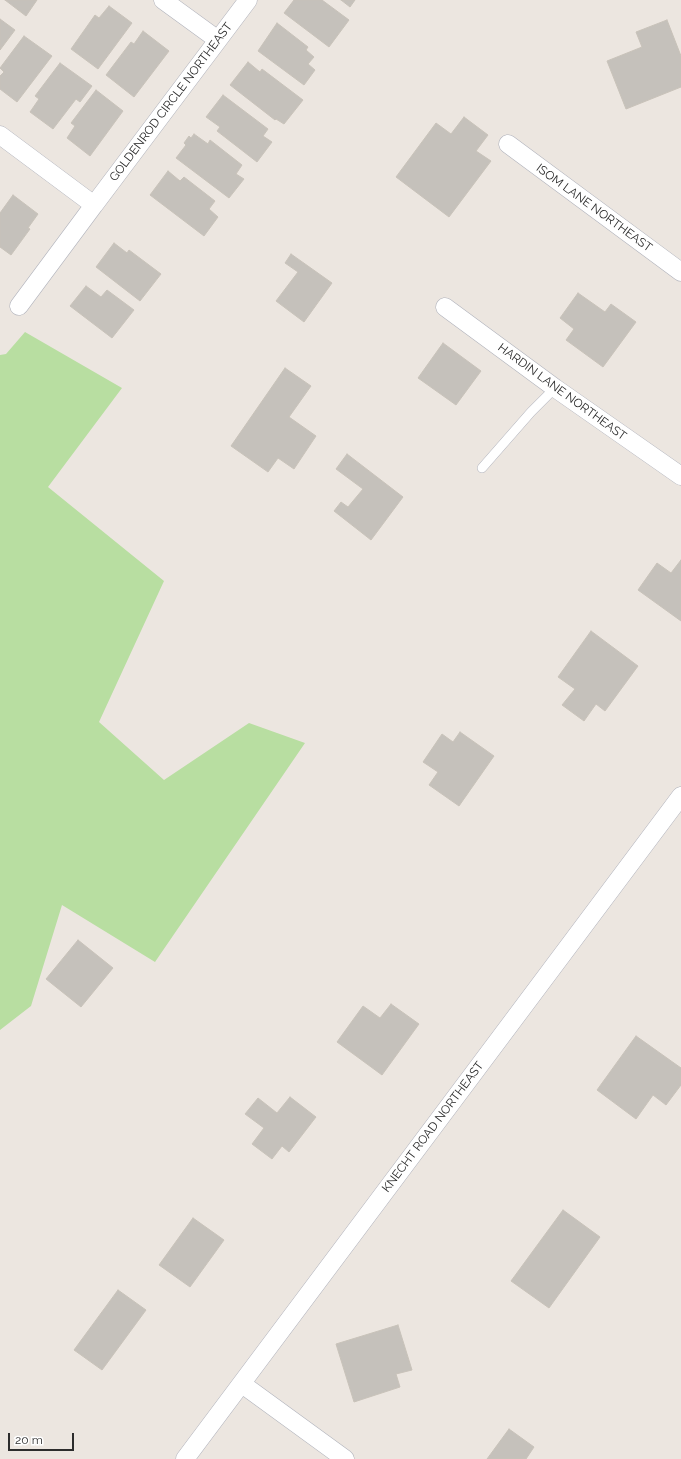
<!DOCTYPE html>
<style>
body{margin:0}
#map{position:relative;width:681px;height:1459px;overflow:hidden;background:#ece6e0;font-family:Raleway,sans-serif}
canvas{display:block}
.scale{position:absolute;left:8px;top:1433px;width:66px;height:18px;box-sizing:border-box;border:2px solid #2c2c2c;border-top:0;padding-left:5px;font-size:12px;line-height:14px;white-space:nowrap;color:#2c2c2c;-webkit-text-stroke:3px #fff;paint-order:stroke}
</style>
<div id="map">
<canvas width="681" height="1459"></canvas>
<div class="scale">20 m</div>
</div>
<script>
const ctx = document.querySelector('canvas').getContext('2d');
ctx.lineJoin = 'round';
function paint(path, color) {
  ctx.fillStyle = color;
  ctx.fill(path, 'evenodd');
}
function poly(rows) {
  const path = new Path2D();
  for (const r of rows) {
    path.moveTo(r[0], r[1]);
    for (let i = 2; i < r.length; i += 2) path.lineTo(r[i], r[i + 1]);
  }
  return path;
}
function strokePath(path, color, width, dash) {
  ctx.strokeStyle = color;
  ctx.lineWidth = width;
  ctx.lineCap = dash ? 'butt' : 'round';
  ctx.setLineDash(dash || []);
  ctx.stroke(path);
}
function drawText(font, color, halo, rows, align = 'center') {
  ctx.font = font + ' Raleway,sans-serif';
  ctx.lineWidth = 4;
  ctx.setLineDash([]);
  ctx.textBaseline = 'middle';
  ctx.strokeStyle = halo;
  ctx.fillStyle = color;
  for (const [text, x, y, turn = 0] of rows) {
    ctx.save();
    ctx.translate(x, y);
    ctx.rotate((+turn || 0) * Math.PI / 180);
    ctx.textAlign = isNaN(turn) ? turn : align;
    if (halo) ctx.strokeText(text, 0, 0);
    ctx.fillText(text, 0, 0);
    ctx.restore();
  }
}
const green = poly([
 [25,332,122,388,48,487,164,581,99,722,164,780,249,723,305,743,155,962,62,905,31,1006,0,1030,0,355,6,354]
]);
const building = poly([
 [5,0,37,0,26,16,5,0],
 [294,0,322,0,349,20,329,47,284,13,294,0],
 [341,0,355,0,350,7,341,0],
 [109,6,132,23,98,69,71,49,95,15,99,18,109,6],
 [0,19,15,30,0,50,0,19],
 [667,20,681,56,681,87,626,109,607,61,642,47,636,32,667,20],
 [277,23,308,47,306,50,314,57,308,64,315,70,304,85,258,51,277,23],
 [143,31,169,51,134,97,106,75,131,42,134,44,143,31],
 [24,36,52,56,17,102,0,89,0,76,4,72,0,68,24,36],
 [248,62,260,72,262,69,303,100,284,124,276,119,275,120,230,85,248,62],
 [60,63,92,86,80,102,76,99,53,129,30,112,39,99,35,96,60,63],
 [96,90,123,111,90,156,67,138,75,126,71,123,96,90],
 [223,95,268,129,263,136,272,142,257,162,217,131,220,127,206,117,223,95],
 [464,117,488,135,476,151,491,161,449,217,396,177,436,123,451,134,464,117],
 [194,134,208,144,210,140,242,165,236,174,244,179,229,198,176,158,186,145,184,143,189,136,191,138,194,134],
 [168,171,180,181,184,177,215,201,209,209,218,217,204,236,150,195,168,171],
 [13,195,38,214,28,228,30,229,11,255,0,247,0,213,13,195],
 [114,243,127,253,129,250,161,274,140,301,96,267,114,243],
 [291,254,332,283,304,322,276,301,298,272,285,263,291,254],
 [86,286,101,297,107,290,134,310,112,338,70,306,86,286],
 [578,293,605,312,611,304,636,322,603,367,566,340,574,329,560,318,578,293],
 [443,343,481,371,456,405,418,378,443,343],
 [285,368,311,386,289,417,316,436,294,469,278,458,268,472,231,446,285,368],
 [347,454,403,497,371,540,334,511,341,502,348,507,363,489,336,469,347,454],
 [681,560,681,621,638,590,657,563,671,573,681,560],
 [591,631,638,666,605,711,596,704,584,721,562,705,575,689,558,677,591,631],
 [460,732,494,756,459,806,429,785,438,772,423,762,442,734,453,742,460,732],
 [78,940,113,968,81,1007,46,979,78,940],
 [391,1004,419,1024,382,1075,337,1042,363,1006,380,1018,391,1004],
 [636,1036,681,1068,681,1085,666,1105,653,1095,636,1119,597,1090,636,1036],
 [290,1097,316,1117,289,1152,282,1146,272,1159,252,1144,264,1128,245,1114,258,1098,277,1113,290,1097],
 [563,1210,600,1237,549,1308,511,1281,563,1210],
 [193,1218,224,1240,190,1287,159,1265,193,1218],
 [118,1290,146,1310,102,1370,74,1350,118,1290],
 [398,1325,412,1370,396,1374,400,1387,354,1402,336,1344,398,1325],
 [509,1429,534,1447,526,1459,487,1459,509,1429]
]);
const service = poly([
 [482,468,531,412,555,388]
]);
const minor = poly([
 [163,0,218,40],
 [0,135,94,205,248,0],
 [508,144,681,272],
 [19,306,94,205],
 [445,307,555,388,681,476],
 [242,1384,345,1459],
 [185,1459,681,796]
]);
const streetNames = [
 ["GOLDENROD CIRCLE NORTHEAST",171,102,-53],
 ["ISOM LANE NORTHEAST",594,208,36],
 ["HARDIN LANE NORTHEAST",562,392,36],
 ["KNECHT ROAD NORTHEAST",433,1127,-53]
];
paint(green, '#b8dea1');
paint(building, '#c5c1bb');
strokePath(building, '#c8c2b9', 1);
strokePath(service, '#b0b2bb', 10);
strokePath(minor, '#b0b2bb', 19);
strokePath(service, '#fff', 9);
strokePath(minor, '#fff', 18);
drawText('12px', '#2c2c2c', '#fff', streetNames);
</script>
